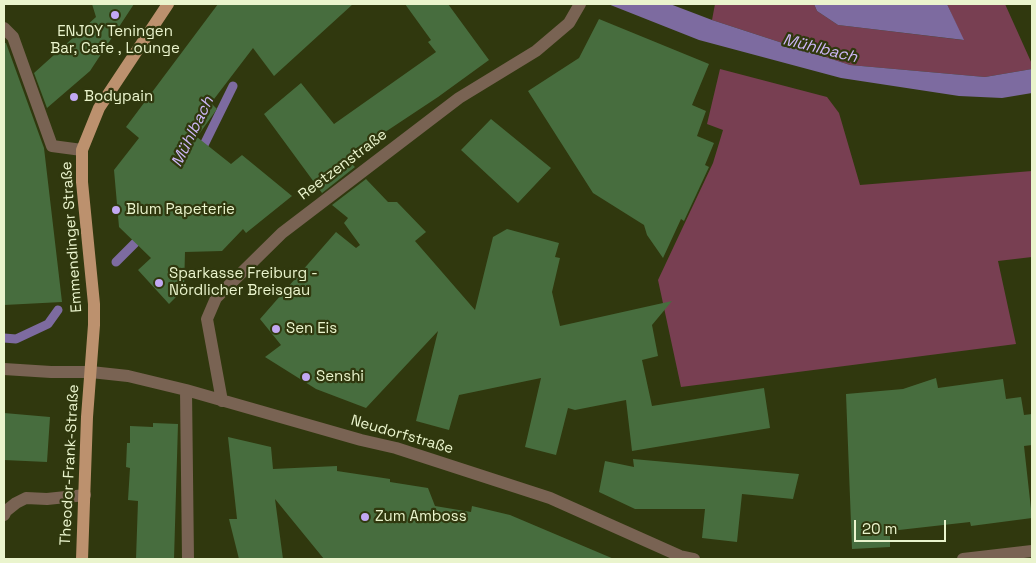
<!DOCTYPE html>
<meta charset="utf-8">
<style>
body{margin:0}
#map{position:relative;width:1036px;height:563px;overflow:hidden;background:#30380e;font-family:"Space Grotesk",sans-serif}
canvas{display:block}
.frame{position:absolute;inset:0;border:5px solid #eaf4cd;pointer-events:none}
.scale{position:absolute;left:854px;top:520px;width:92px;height:22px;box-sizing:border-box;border:2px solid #eaf4cd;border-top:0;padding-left:6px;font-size:15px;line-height:18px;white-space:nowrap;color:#eaf4cd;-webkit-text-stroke:4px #30380e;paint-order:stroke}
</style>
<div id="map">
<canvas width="1036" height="563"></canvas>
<div class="frame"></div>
<div class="scale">20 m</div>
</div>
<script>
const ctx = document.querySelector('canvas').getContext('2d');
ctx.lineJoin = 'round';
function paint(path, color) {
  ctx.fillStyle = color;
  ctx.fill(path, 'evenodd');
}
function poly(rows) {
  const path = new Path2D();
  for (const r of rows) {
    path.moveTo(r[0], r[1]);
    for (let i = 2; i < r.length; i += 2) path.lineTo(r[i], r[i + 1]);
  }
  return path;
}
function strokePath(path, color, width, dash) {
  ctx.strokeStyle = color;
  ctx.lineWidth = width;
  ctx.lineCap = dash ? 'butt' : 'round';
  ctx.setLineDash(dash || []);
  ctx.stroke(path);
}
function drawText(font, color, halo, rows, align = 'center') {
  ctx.font = font + ' "Space Grotesk",sans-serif';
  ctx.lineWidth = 4.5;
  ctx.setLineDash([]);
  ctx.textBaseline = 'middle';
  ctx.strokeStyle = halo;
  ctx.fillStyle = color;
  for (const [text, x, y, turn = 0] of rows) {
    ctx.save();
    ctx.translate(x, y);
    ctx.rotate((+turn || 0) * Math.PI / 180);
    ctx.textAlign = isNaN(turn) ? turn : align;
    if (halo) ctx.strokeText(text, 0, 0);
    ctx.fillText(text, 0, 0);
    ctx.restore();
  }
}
const green = poly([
 [715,4,814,4,817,11,838,25,963,40,947,4,1005,4,1032,64,1032,69,985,77,850,65,712,20],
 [720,69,827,97,839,113,860,185,1032,171,1032,257,998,261,1016,344,681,387,658,280,713,163,723,130,707,124]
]);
const water = poly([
 [608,4,670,4,712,20,850,65,985,77,1032,69,1032,93,1002,98,959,96,841,78,699,40],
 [814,4,947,4,964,40,838,25,817,11]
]);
const stream = poly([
 [200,153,233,86],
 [116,262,135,243],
 [4,338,16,339,48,324,58,310]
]);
const building = poly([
 [92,4,134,4,90,71,47,108,34,73,96,17],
 [218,4,353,4,274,76,253,48,211,103,217,109,197,137,231,164,242,155,292,196,246,233,243,229,222,251,185,252,184,289,169,304,138,270,151,258,119,227,114,170,139,138,126,127],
 [405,4,448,4,489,60,438,97,346,158,355,167,322,193,264,114,301,83,334,124,436,52,428,42,431,40],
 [599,19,709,64,692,105,706,111,697,136,714,143,705,165,709,167,684,221,681,219,663,258,647,235,644,225,593,193,528,91,579,58],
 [4,43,6,43,44,148,62,302,4,305],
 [491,119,551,168,518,203,461,150],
 [366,179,388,202,397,202,426,232,415,241,475,310,493,237,507,229,559,243,555,257,560,258,552,292,560,326,672,301,652,325,658,356,642,360,652,406,764,388,770,428,632,451,626,400,575,410,568,408,556,455,525,447,541,378,459,395,449,430,416,421,438,331,366,408,316,389,265,357,281,345,260,319,336,232,356,248,360,245,344,223,348,218,332,205],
 [936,378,938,388,1003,379,1006,399,1021,397,1024,415,1032,414,1032,445,1024,446,1032,518,971,526,970,522,890,531,890,547,852,549,846,394,903,389],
 [4,413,50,417,47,462,4,460],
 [153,423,178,424,174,559,136,559,138,501,128,500,130,468,126,467,127,443,130,443,130,426,153,427],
 [228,437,271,447,273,469,337,466,337,471,390,479,390,482,428,488,435,506,471,512,472,506,510,515,614,559,324,559,275,499,283,559,239,559,229,519,237,519],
 [633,459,799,474,793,499,742,494,737,542,702,538,705,509,635,509,599,492,605,461,634,467]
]);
const minor = poly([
 [4,28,13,37,52,146,82,150],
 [4,369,51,372,91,372,128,376,186,390,361,440,396,448,550,498,680,556,694,559],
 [186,390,188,559],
 [222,401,207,319,216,298,282,233,459,98,536,51,569,23,580,4],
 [4,515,6,511,16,503,26,498,47,499,85,495],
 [963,559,1032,551]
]);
const major = poly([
 [82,559,87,417,94,325,94,304,82,182,82,150,99,108,168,4]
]);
const markers = [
 [115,15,5,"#c2a8f3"],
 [74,97,5,"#c2a8f3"],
 [116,210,5,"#c2a8f3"],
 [159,283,5,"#c2a8f3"],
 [276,329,5,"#c2a8f3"],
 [306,377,5,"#c2a8f3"],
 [365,517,5,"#c2a8f3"]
];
const poiNames = [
 ["ENJOY Teningen",115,32,"center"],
 ["Bar, Cafe , Lounge",115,49,"center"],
 ["Bodypain",84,97],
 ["Blum Papeterie",126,210],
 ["Sparkasse Freiburg -",169,274],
 ["Nördlicher Breisgau",169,291],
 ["Sen Eis",286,329],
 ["Senshi",316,377],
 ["Zum Amboss",375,517]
];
const streetNames = [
 ["Reetzenstraße",343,165,-37],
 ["Emmendinger Straße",72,237,-94],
 ["Neudorfstraße",402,435,16],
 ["Theodor-Frank-Straße",70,465,-87]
];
const waterNames = [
 ["Mühlbach",820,49,14],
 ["Mühlbach",193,132,-64]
];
paint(green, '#783f52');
paint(water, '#7d6ba0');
strokePath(stream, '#7d6ba0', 9);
paint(building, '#476d3e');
strokePath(minor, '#796353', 12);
strokePath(major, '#bc916e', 12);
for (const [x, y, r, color] of markers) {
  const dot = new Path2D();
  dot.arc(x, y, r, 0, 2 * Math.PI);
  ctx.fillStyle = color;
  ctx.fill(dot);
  strokePath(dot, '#30380e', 2);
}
drawText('15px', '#eaf4cd', '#30380e', poiNames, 'left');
drawText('15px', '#eaf4cd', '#30380e', streetNames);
drawText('italic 16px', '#cdb7f7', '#30380e', waterNames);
</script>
